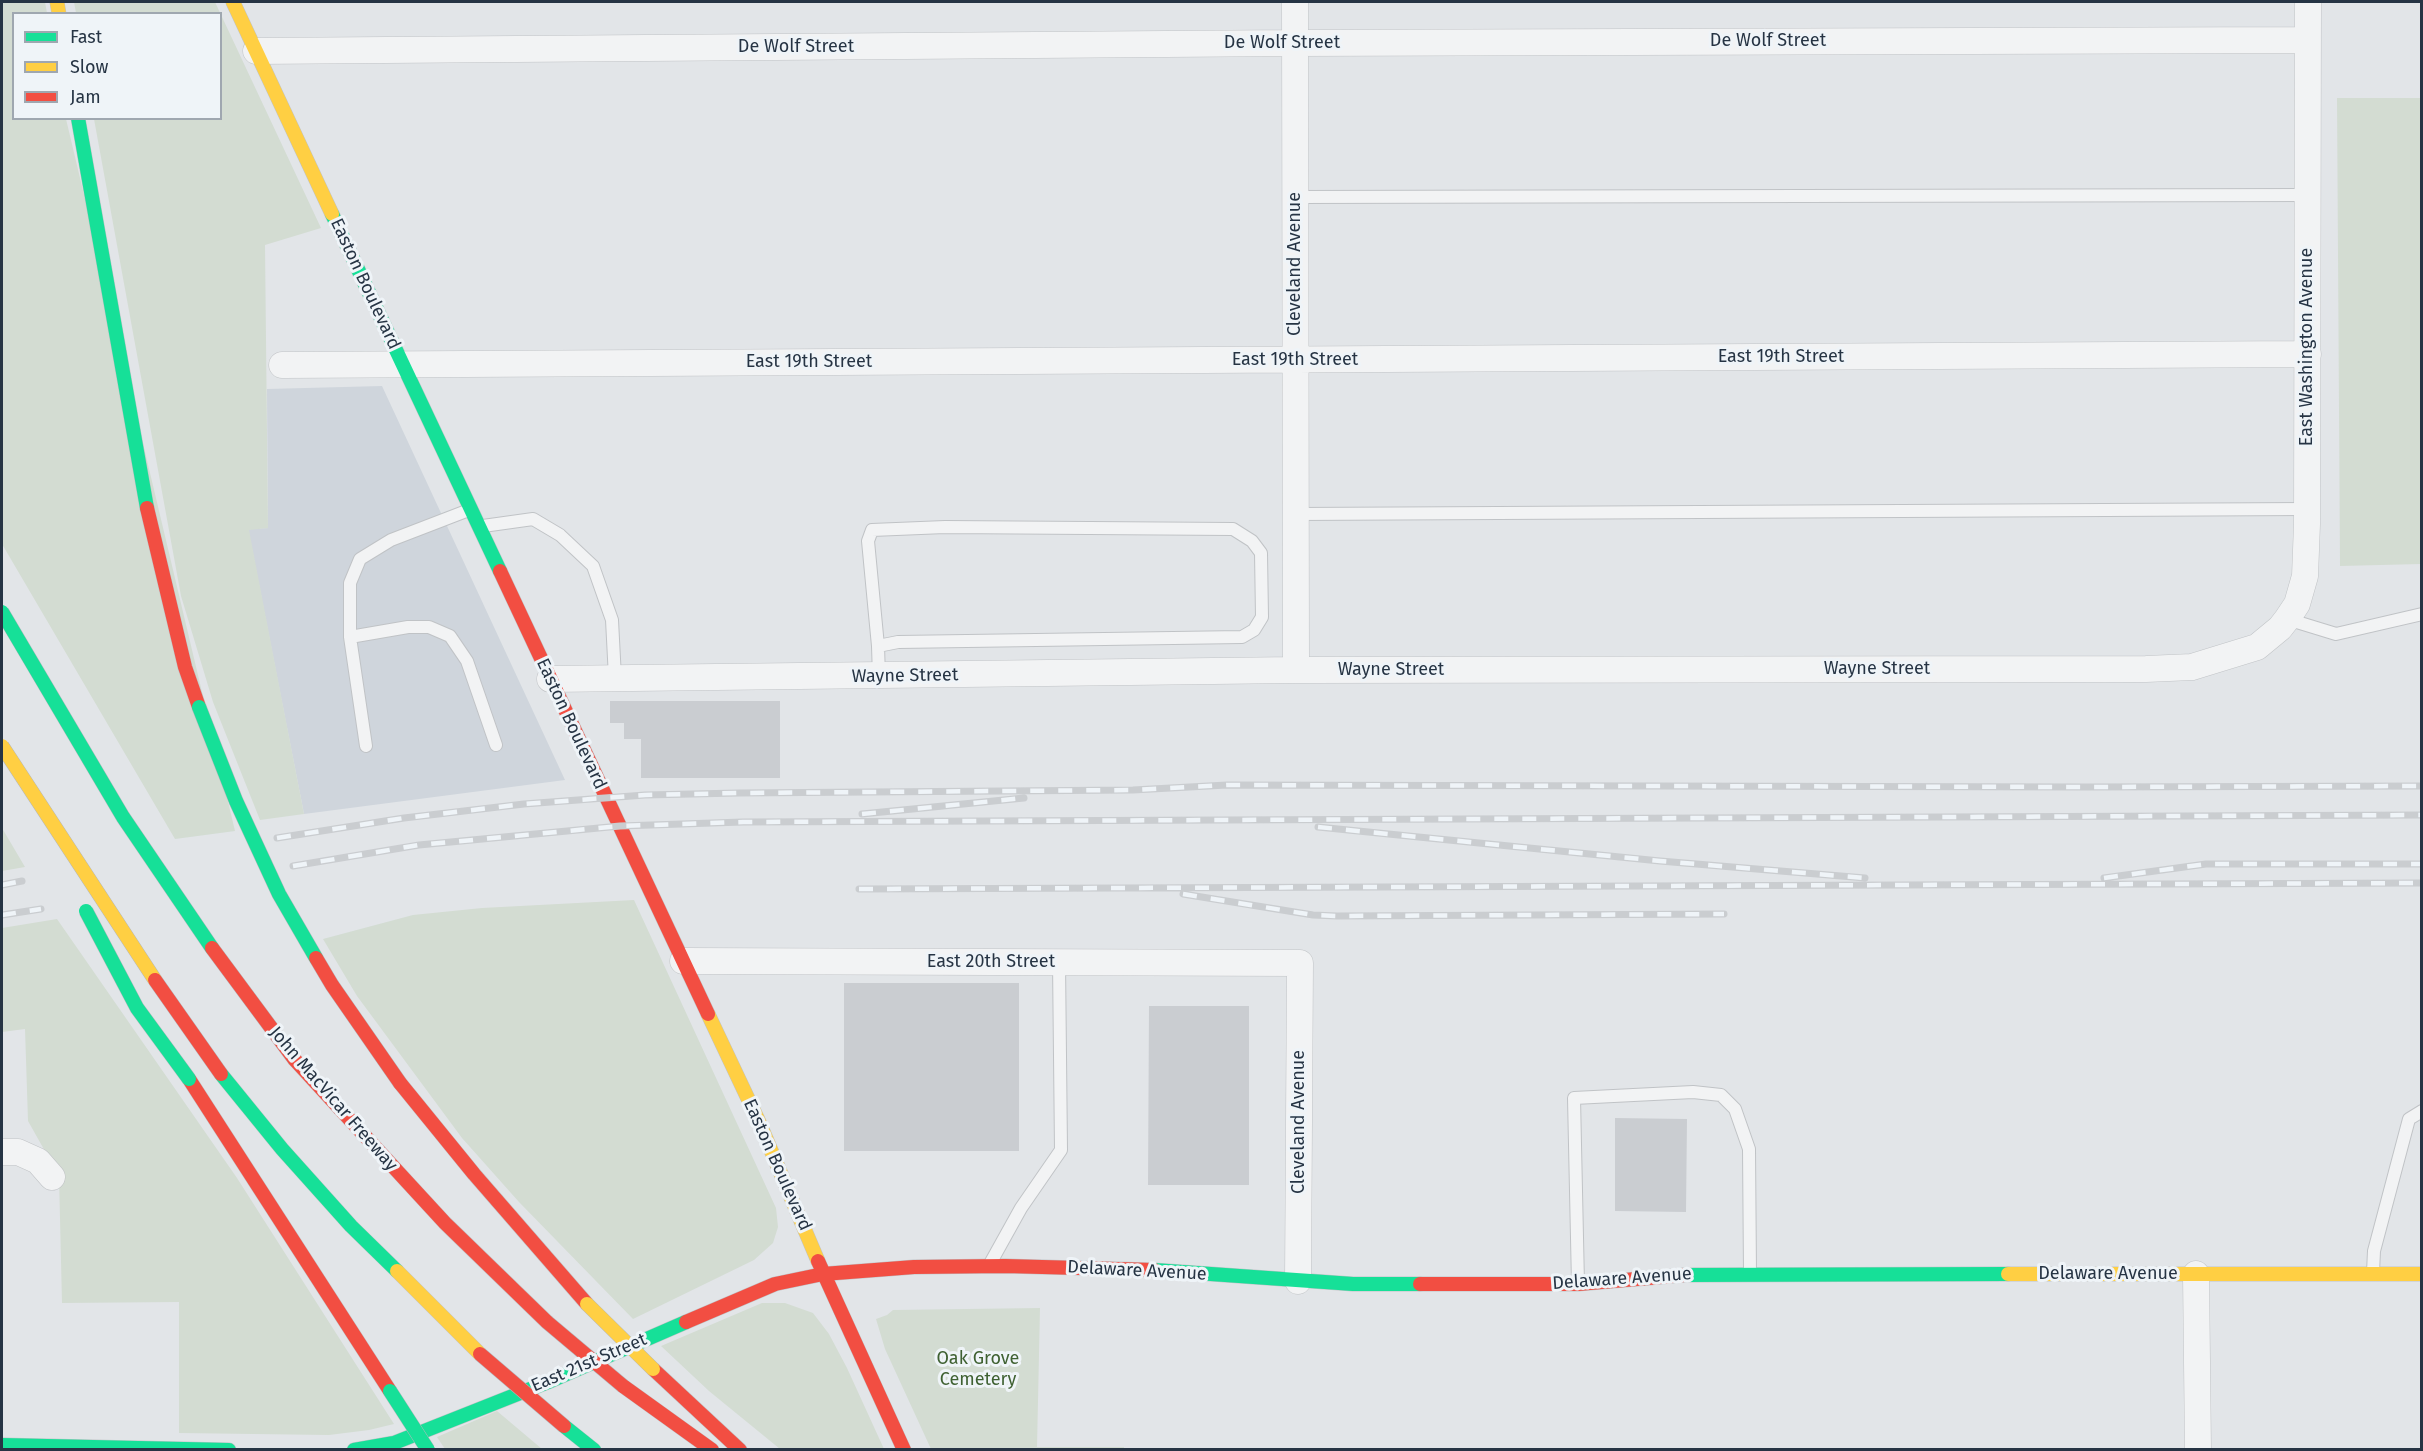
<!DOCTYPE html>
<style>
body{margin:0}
#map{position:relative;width:2423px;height:1451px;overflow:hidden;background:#e2e5e8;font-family:"Fira Sans",sans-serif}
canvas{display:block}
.frame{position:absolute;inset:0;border:3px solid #263444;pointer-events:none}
.legend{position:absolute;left:12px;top:12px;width:210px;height:108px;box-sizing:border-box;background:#eff4f8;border:2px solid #9fa7b0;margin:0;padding:8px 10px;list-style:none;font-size:18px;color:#263444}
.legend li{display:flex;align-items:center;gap:12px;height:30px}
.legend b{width:30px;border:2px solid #9fa7b0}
</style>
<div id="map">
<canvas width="2423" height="1451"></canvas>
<div class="frame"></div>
<ul class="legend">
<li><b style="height:8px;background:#16e098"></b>Fast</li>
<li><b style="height:8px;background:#ffcf43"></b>Slow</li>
<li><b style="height:8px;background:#f24e42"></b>Jam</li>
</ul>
</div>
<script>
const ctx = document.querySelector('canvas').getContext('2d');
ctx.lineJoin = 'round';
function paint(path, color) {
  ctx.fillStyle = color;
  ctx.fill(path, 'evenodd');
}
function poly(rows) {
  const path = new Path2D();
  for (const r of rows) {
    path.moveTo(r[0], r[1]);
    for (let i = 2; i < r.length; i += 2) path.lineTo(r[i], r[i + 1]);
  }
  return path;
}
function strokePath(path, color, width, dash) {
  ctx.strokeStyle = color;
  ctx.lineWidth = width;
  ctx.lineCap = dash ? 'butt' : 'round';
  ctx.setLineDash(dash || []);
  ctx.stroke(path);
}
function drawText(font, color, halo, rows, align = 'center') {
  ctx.font = font + ' "Fira Sans",sans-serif';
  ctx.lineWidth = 6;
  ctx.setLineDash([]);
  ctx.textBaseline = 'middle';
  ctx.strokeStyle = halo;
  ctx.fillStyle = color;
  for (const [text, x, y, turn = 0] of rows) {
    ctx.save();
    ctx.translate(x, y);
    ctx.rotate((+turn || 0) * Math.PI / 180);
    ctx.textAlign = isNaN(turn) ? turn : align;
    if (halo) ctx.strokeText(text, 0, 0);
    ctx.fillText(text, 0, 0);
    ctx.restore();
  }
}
const built = poly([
 [382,386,565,780,304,814,248,529,268,528,267,389]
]);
const green = poly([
 [2,2,45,2,47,13,14,14,14,118,66,119,235,831,175,839,2,544],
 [74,2,215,2,321,228,265,245,268,528,249,530,304,814,260,820,213,702,181,596,94,119,220,118,220,14,76,13],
 [2337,98,2421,98,2421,564,2340,566],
 [2,828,25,867,2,871],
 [634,900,776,1208,778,1227,773,1243,754,1260,633,1319,519,1202,462,1138,357,996,323,939,413,915,482,908],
 [57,919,237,1178,394,1424,369,1430,329,1435,179,1433,179,1302,62,1303,59,1176,28,1121,25,1029,2,1032,2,928],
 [762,1303,785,1303,813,1313,829,1334,847,1368,884,1449,780,1449,709,1391,661,1346],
 [1040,1308,1037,1447,1124,1447,1124,1449,931,1449,885,1349,876,1319,887,1315,893,1310],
 [497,1411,542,1449,445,1449,437,1437]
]);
const building = poly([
 [610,701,780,701,780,778,641,778,641,739,624,739,624,723,610,723],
 [844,983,1019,983,1019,1151,844,1151],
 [1149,1006,1249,1006,1249,1185,1148,1185],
 [1615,1118,1687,1119,1686,1212,1615,1211]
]);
const lane = poly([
 [1295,197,2308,195],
 [1296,514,2307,509],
 [483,526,533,519,560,535,593,566,612,620,615,678],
 [2287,619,2336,634,2422,614],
 [350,637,408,627,429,627,450,636,467,661,496,745],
 [878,646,868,541,872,530,945,527,1233,529,1252,541,1261,553,1262,617,1254,630,1242,637,898,642,878,646,879,677],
 [366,746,350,637,350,583,360,559,391,540,469,510],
 [991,1262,1021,1208,1061,1150,1059,962],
 [2373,1272,2374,1251,2409,1119,2422,1111],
 [1578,1284,1574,1098,1693,1092,1721,1095,1735,1109,1749,1149,1750,1273]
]);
const street = poly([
 [1295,2,1296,670],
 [256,51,1295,43,2308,40],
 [282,365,2308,354],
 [550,679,1296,670,2146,669,2192,667,2257,647,2280,628,2287,619,2297,604,2305,576,2307,524,2308,2],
 [683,961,1300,963,1298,1281],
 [2,1152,18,1152,38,1161,52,1177],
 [2196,1274,2198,1450]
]);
const fast = poly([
 [78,118,147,508],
 [332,214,500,571],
 [221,1074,282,1149,351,1226,397,1271],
 [1154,1270,1353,1284,1420,1284],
 [1684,1275,2008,1274],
 [564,1426,594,1450],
 [2,1445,229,1450],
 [354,1450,394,1443,548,1382,686,1322]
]);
const slow = poly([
 [57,2,59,14],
 [233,2,332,214],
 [708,1014,759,1122,818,1261],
 [397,1271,480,1354],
 [2008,1274,2422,1274]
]);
const jam = poly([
 [147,508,185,667,199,707],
 [500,571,708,1014],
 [295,1060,445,1223,547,1322],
 [189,1079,390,1391],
 [400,1083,474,1174,587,1304],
 [818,1261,904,1450],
 [1420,1284,1578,1284,1684,1275],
 [686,1322,775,1284,823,1274,914,1267,1005,1266,1154,1270],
 [653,1369,740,1450],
 [623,1386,712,1450]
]);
const rail = poly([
 [862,814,1024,798],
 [1318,827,1660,861,1865,878],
 [277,838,404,818,524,804,645,795,739,793,1133,790,1227,785,2086,787,2422,786],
 [293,866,419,845,620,826,743,822,2422,815],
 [2104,878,2206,864,2422,864],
 [2,885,22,881],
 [859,889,2422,883],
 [1183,894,1313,915,1337,916,1724,914],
 [2,915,41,909]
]);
const fastBridge = poly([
 [2,612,123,817,212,948],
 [199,707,236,801,279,894,316,958],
 [86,911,137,1008,189,1079],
 [390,1391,428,1450]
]);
const slowBridge = poly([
 [2,746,155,980],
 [587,1304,653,1369]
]);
const jamBridge = poly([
 [212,948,295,1060],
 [316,958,332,985,400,1083],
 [155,980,221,1074],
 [547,1322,623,1386],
 [480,1354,564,1426]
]);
const streetNames = [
 ["De Wolf Street",1768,41],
 ["De Wolf Street",1282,43],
 ["De Wolf Street",796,47],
 ["Cleveland Avenue",1295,264,-90],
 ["Easton Boulevard",365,284,65],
 ["East Washington Avenue",2307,347,-90],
 ["East 19th Street",1781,357],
 ["East 19th Street",1295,360],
 ["East 19th Street",809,362],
 ["Wayne Street",1877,669],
 ["Wayne Street",1391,670],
 ["Wayne Street",905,676,-1],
 ["Easton Boulevard",571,724,65],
 ["East 20th Street",991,962],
 ["John MacVicar Freeway",333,1099,49],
 ["Cleveland Avenue",1299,1122,-90],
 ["Easton Boulevard",777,1165,66],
 ["Delaware Avenue",1137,1271,3],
 ["Delaware Avenue",2108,1274],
 ["Delaware Avenue",1622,1279,-4],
 ["East 21st Street",589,1363,-23]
];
const parkNames = [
 ["Oak Grove",978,1359],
 ["Cemetery",978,1380]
];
paint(built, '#cfd5dc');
paint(green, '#d3dcd2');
paint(building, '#cacdd1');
strokePath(lane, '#c0c3c6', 14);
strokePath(street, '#c0c3c6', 27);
strokePath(fast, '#c0c3c6', 15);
strokePath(slow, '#c0c3c6', 15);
strokePath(jam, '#c0c3c6', 15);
strokePath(lane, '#f2f3f4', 12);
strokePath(street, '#f2f3f4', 26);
strokePath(fast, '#16e098', 14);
strokePath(slow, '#ffcf43', 14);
strokePath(jam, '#f24e42', 14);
strokePath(rail, '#cacdd0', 7);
strokePath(rail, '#eff4f8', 4.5, [14]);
strokePath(fastBridge, '#b4b8bd', 15, []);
strokePath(slowBridge, '#b4b8bd', 15, []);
strokePath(jamBridge, '#b4b8bd', 15, []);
strokePath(fastBridge, '#16e098', 14);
strokePath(slowBridge, '#ffcf43', 14);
strokePath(jamBridge, '#f24e42', 14);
drawText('18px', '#263444', '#eff4f8', streetNames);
drawText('18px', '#3f6132', '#eff4f8', parkNames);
</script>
